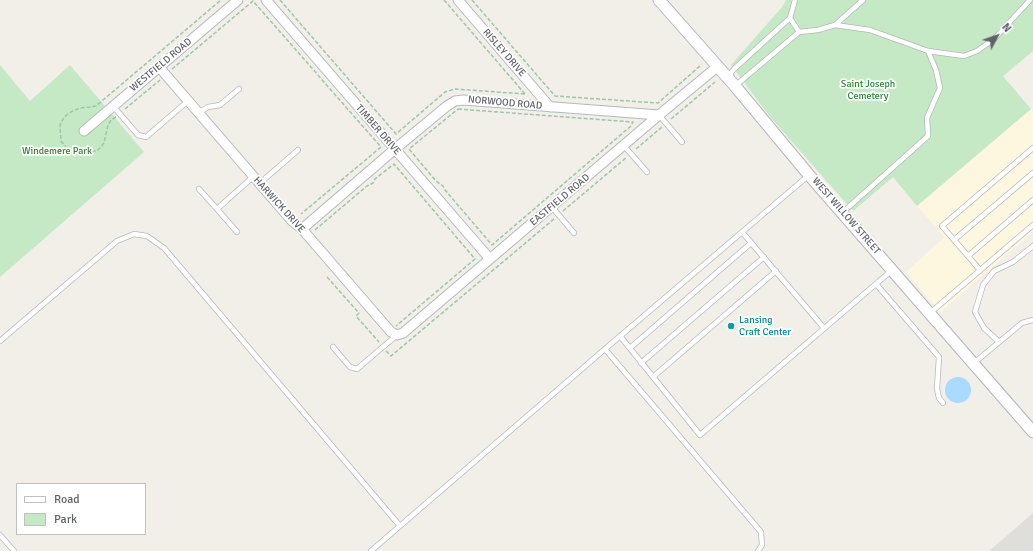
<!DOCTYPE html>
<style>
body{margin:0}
#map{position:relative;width:1033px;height:551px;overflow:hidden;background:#f1efe8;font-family:Signika,sans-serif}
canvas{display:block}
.legend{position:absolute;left:16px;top:483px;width:130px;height:52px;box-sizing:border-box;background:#fff;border:1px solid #bfc1c3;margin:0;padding:5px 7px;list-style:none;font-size:12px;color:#5f6368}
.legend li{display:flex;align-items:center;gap:8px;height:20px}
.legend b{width:20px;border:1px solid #bfc1c3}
.north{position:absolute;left:977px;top:16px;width:40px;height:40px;-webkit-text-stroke:3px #fff;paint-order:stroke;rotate:49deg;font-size:11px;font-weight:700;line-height:16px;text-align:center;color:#5f6368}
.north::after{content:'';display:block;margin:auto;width:14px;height:18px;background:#5f6368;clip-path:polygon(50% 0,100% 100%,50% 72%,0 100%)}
</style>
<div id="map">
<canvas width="1033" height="551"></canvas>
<ul class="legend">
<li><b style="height:5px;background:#fff"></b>Road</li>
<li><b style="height:11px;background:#c5e8c5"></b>Park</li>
</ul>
<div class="north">N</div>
</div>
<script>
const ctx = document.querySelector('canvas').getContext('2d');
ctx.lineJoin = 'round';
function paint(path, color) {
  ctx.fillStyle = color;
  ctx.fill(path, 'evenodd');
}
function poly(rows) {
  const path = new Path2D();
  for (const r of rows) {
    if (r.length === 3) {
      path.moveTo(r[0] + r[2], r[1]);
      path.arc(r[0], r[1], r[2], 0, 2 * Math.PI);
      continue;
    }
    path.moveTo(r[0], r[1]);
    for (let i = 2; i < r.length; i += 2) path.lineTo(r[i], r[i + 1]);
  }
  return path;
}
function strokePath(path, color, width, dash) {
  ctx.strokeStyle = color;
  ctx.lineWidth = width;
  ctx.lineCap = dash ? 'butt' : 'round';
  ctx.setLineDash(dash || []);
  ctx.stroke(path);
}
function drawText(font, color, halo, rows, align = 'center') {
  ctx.font = font + ' Signika,sans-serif';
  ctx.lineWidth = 3.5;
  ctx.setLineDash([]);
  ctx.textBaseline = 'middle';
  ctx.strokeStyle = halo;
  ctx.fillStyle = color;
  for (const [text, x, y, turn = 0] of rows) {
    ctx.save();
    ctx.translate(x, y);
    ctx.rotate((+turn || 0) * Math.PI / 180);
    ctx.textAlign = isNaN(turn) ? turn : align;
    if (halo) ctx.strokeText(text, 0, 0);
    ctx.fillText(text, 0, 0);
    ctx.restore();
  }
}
const commercial = poly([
 [1031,109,1033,111,1033,232,943,310,942,314,906,272,945,237,917,206]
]);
const industrial = poly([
 [1033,513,1033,551,989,551]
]);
const green = poly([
 [786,0,1033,0,1033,51,1003,76,1031,109,917,206,893,177,853,211,771,118,731,65,782,7],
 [0,65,30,101,70,65,144,152,0,277]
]);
const water = poly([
 [958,390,13]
]);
const path = poly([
 [280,0,396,134,445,92,455,89,525,94],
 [444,0,525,94],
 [472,0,555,96,658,103,701,65],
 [172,69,253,1,381,147,301,214],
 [125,109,160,80],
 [458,109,633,122,631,126,492,245,445,190,443,186,436,181,409,149,458,109],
 [116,117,111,120,108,125,104,143,98,150,89,153,81,154,73,153,66,147,61,141,60,125,64,117,71,112,80,108,90,107,96,106,221,0],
 [671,119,715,82],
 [636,149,662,127],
 [563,211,627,157],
 [315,230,367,186,373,183,375,179,394,164,475,259,396,326],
 [327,277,359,313,356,316,379,342],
 [386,351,391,356,554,219]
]);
const service = poly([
 [790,18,799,32],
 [835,25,863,0],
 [728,77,734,69,790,18,795,0],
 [735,86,799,32,818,30,835,25,870,30,928,51,964,56,977,51,994,39,1030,0],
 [113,106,138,135,146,137,188,101],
 [198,113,208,107,220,105,239,89],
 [659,115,682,142],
 [624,146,647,172],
 [260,183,298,150],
 [199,189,217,209,254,176],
 [552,207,574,233],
 [217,209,237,232],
 [843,212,928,136,927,118,940,88,936,70,928,51],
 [742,232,824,328],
 [954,240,1033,173],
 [968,256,1033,200],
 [980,270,942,226,1033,148],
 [876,284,939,357,937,389,939,398,943,403],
 [930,313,1033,225],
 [620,336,700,435,891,271],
 [0,341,117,241,134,234,147,236,164,248,400,526],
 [999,342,984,328,975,312,983,285,994,271,1013,262,1033,246],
 [333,347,350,367,357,369,397,335],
 [630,348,751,243],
 [605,349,809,175],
 [641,363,764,257],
 [974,363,1022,323,1033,320],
 [653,377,776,271],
 [0,535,14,551],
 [371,551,605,349,761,532,762,545,758,551]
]);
const minor = poly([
 [266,0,490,259],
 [458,0,550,107],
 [159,67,292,221,302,229,391,332,397,335,403,333,659,115,717,67],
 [84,131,238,0],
 [302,229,395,149,447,106,455,101,463,100,659,115]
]);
const tertiary = poly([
 [659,0,735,86,809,175,1033,432]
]);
const markers = [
 [731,326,4,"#0f9aa8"]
];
const streetNames = [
 ["RISLEY DRIVE",504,53,49],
 ["WESTFIELD ROAD",161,65,-40],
 ["NORWOOD ROAD",505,103,5],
 ["TIMBER DRIVE",378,130,49],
 ["EASTFIELD ROAD",560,200,-40],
 ["HARWICK DRIVE",279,205,48],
 ["WEST WILLOW STREET",846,216,49]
];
const parkNames = [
 ["Saint Joseph",868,84],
 ["Cemetery",868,96],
 ["Windemere Park",57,151]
];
const cultureNames = [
 ["Lansing",739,320],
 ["Craft Center",739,332]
];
paint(commercial, '#fef7e0');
paint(industrial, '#e0deda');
paint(green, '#c5e8c5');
paint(water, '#aadaff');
strokePath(service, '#b5b8bc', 6);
strokePath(minor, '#b5b8bc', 11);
strokePath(tertiary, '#b5b8bc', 13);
strokePath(path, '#9cc7a9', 1.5, [4, 2]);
strokePath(service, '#fff', 4.5);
strokePath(minor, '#fff', 9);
strokePath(tertiary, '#fff', 11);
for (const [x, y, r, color] of markers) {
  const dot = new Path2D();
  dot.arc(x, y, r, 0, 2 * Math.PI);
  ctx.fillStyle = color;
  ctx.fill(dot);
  strokePath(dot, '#fff', 1.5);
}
drawText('10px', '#5f6368', '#fff', streetNames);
drawText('10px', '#348238', '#fff', parkNames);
drawText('10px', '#0d838f', '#fff', cultureNames, 'left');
</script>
